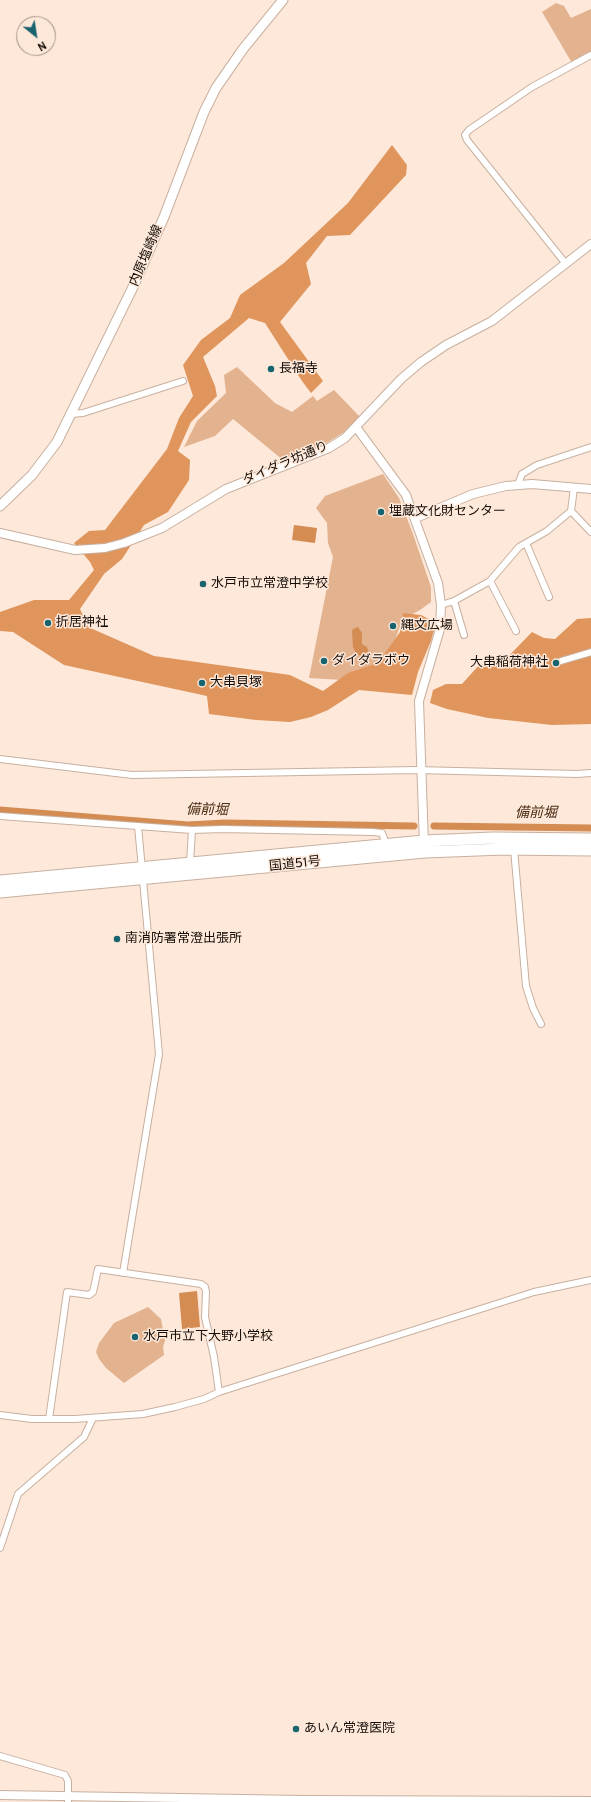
<!DOCTYPE html>
<meta charset="utf-8">
<style>
body{margin:0}
#map{position:relative;width:591px;height:1802px;overflow:hidden;background:#fde8da;font-family:Overpass,sans-serif}
canvas{display:block}
.north{position:absolute;left:16px;top:16px;width:40px;height:40px;box-sizing:border-box;background:#fde8da;border:1px solid #a09086;border-radius:50%;rotate:150deg;font-size:11px;font-weight:700;line-height:16px;text-align:center;color:#150d07}
.north::after{content:'';display:block;margin:auto;width:14px;height:18px;background:#17636e;clip-path:polygon(50% 0,100% 100%,50% 72%,0 100%)}
</style>
<div id="map">
<canvas width="591" height="1802"></canvas>
<div class="north">N</div>
</div>
<script>
const ctx = document.querySelector('canvas').getContext('2d');
ctx.lineJoin = 'round';
function paint(path, color) {
  ctx.fillStyle = color;
  ctx.fill(path, 'evenodd');
}
function poly(rows) {
  const path = new Path2D();
  for (const r of rows) {
    path.moveTo(r[0], r[1]);
    for (let i = 2; i < r.length; i += 2) path.lineTo(r[i], r[i + 1]);
  }
  return path;
}
function strokePath(path, color, width, dash) {
  ctx.strokeStyle = color;
  ctx.lineWidth = width;
  ctx.lineCap = dash ? 'butt' : 'round';
  ctx.setLineDash(dash || []);
  ctx.stroke(path);
}
function drawText(font, color, halo, rows, align = 'center') {
  ctx.font = font + ' Overpass,"Noto Sans JP",sans-serif';
  ctx.lineWidth = 3;
  ctx.setLineDash([]);
  ctx.textBaseline = 'middle';
  ctx.strokeStyle = halo;
  ctx.fillStyle = color;
  for (const [text, x, y, turn = 0] of rows) {
    ctx.save();
    ctx.translate(x, y);
    ctx.rotate((+turn || 0) * Math.PI / 180);
    ctx.textAlign = isNaN(turn) ? turn : align;
    if (halo) ctx.strokeText(text, 0, 0);
    ctx.fillText(text, 0, 0);
    ctx.restore();
  }
}
const green = poly([
 [556,3,564,6,571,18,591,9,591,54,572,63,542,12],
 [237,367,275,403,292,412,313,396,317,401,334,390,360,417,344,432,325,444,283,460,233,419,215,436,184,447,197,421,226,393,224,375],
 [383,474,399,498,413,534,431,587,431,602,420,610,402,620,392,649,377,682,309,678,333,557,328,543,327,523,316,508,325,496],
 [148,1307,161,1319,165,1341,163,1347,164,1355,124,1383,106,1368,99,1359,96,1352,99,1343,114,1323]
]);
const forest = poly([
 [392,145,407,165,406,175,350,235,327,236,306,263,311,284,280,322,323,381,311,393,302,381,265,323,249,318,203,357,215,386,217,396,191,422,178,451,190,460,189,480,168,512,144,525,122,559,104,574,80,609,88,627,154,656,290,675,323,691,348,673,378,663,400,632,403,613,421,615,436,623,431,641,418,672,412,695,359,690,328,710,311,717,290,722,256,720,209,714,207,696,64,665,13,632,0,631,0,612,34,600,69,600,94,570,90,562,74,543,89,531,105,530,167,449,179,418,193,396,183,365,201,340,230,318,240,295,284,263,348,203],
 [591,618,591,724,552,725,488,718,447,709,430,703,433,690,446,684,462,684,480,664,501,664,532,632,544,638,555,639,577,619]
]);
const water = poly([
 [294,525,317,528,315,543,292,540],
 [358,627,362,633,362,644,367,647,370,656,368,657,366,654,365,657,364,655,364,657,359,655,357,656,353,647,352,631,353,629],
 [197,1291,200,1327,182,1329,179,1293]
]);
const canal = poly([
 [0,810,188,825,225,823,414,826],
 [434,826,591,828]
]);
const street = poly([
 [566,264,467,140,465,135,469,130,532,87,591,55],
 [71,414,83,413,183,381],
 [518,484,522,474,537,465,591,447],
 [571,511,591,532],
 [526,543,549,597],
 [490,581,516,631],
 [454,601,464,635],
 [441,605,454,601,490,581,519,547,547,531,571,511,574,488],
 [561,661,591,652],
 [0,759,132,775,416,770,577,774,591,773],
 [0,816,192,830,223,829,372,832,382,833,386,844],
 [514,849,526,986,533,1008,541,1024],
 [190,863,192,830],
 [123,1273,159,1054,138,826],
 [0,1415,32,1419,75,1419,143,1414,175,1407,204,1399,219,1392,534,1292,591,1280],
 [49,1419,67,1292,89,1295,93,1292,98,1269,201,1284,205,1287,206,1292,205,1317,214,1357,219,1392],
 [0,1548,18,1494,84,1437,93,1418],
 [0,1756,65,1775,68,1781,68,1802]
]);
const secondary = poly([
 [356,427,406,495,438,583,441,605,440,629,419,701,424,845],
 [416,518,473,494,506,486,532,484,591,489],
 [0,533,75,550,105,548,124,543,162,528,226,489,329,448,345,438,401,379,421,362,446,345,492,321,591,244],
 [0,1795,302,1800,591,1801]
]);
const primary = poly([
 [0,506,32,475,57,442,133,287,164,217,204,112,216,88,243,49,283,0]
]);
const highway = poly([
 [0,881,424,841,493,838,591,839],
 [0,892,425,852,504,849,591,850]
]);
const markers = [
 [271,369,4,"#17636e"],
 [381,512,4,"#17636e"],
 [203,584,4,"#17636e"],
 [48,623,4,"#17636e"],
 [393,626,4,"#17636e"],
 [324,661,4,"#17636e"],
 [556,663,4,"#17636e"],
 [202,683,4,"#17636e"],
 [117,939,4,"#17636e"],
 [135,1337,4,"#17636e"],
 [296,1729,4,"#17636e"]
];
const streetNames = [
 ["内原塩崎線",147,256,-67],
 ["ダイダラ坊通り",286,464,-23],
 ["国道51号",295,865,-6]
];
const poiNames = [
 ["長福寺",279,369],
 ["埋蔵文化財センター",389,512],
 ["水戸市立常澄中学校",211,584],
 ["折居神社",56,623],
 ["縄文広場",401,626],
 ["ダイダラボウ",332,661],
 ["大串稲荷神社",548,663,"right"],
 ["大串貝塚",210,683],
 ["南消防署常澄出張所",125,939],
 ["水戸市立下大野小学校",143,1337],
 ["あいん常澄医院",304,1729]
];
const waterNames = [
 ["備前堀",207,811,1],
 ["備前堀",536,814]
];
paint(green, '#e3b28e');
paint(forest, '#df955b');
paint(water, '#d48c52');
strokePath(canal, '#d48c52', 7);
strokePath(street, '#c8b09f', 8);
strokePath(secondary, '#c8b09f', 10);
strokePath(primary, '#c8b09f', 11);
strokePath(highway, '#c8b09f', 13);
strokePath(street, '#fff', 6);
strokePath(secondary, '#fff', 8);
strokePath(primary, '#fff', 9);
strokePath(highway, '#fff', 11);
for (const [x, y, r, color] of markers) {
  const dot = new Path2D();
  dot.arc(x, y, r, 0, 2 * Math.PI);
  ctx.fillStyle = color;
  ctx.fill(dot);
  strokePath(dot, '#fde8da', 1.5);
}
drawText('13px', '#150d07', '#fde8da', streetNames);
drawText('13px', '#150d07', '#fde8da', poiNames, 'left');
drawText('italic 14px', '#4a2c13', '#fde8da', waterNames);
</script>
